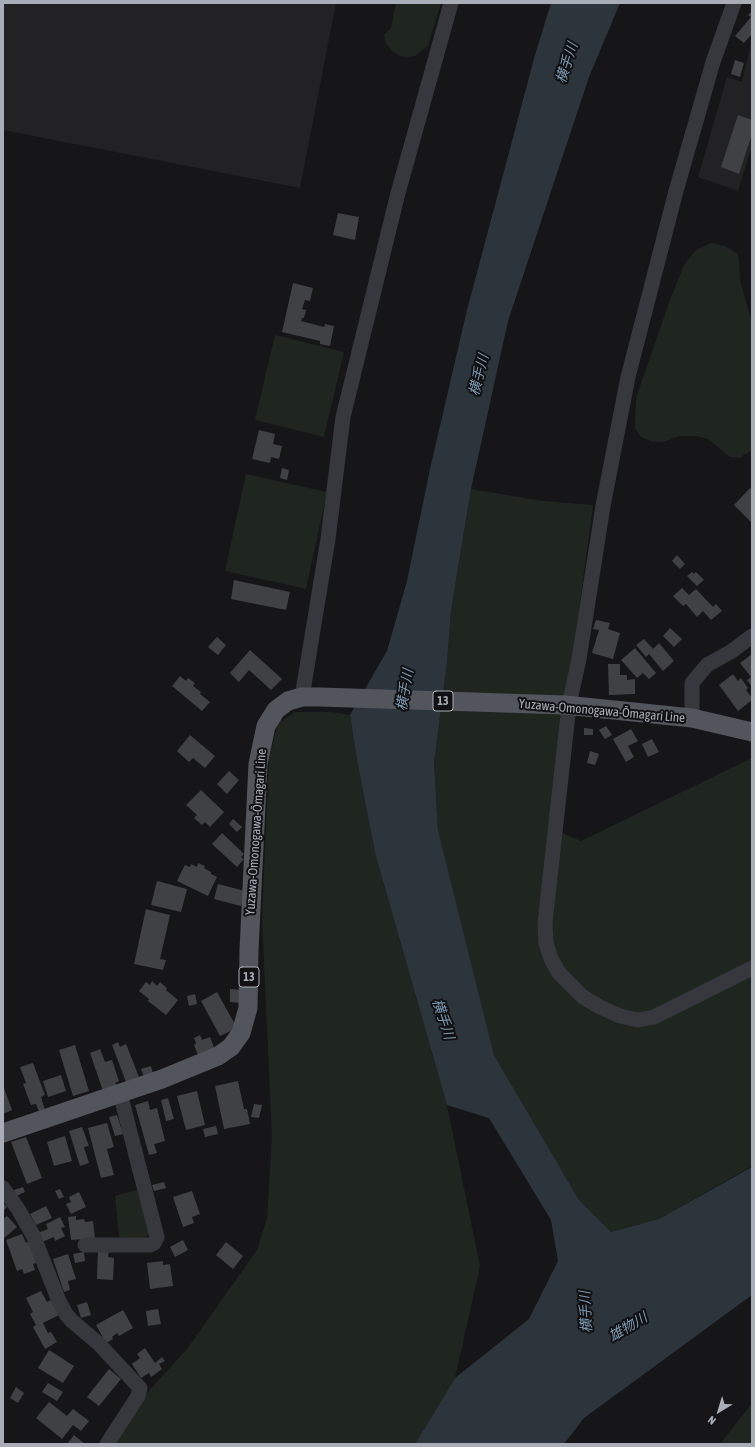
<!DOCTYPE html>
<meta charset="utf-8">
<style>
body{margin:0}
#map{position:relative;width:755px;height:1447px;overflow:hidden;background:#161618;font-family:"Asap Condensed",sans-serif}
canvas{display:block}
.frame{position:absolute;inset:0;border:4px solid #a8adb8;pointer-events:none}
.north{position:absolute;left:699px;top:1391px;width:40px;height:40px;-webkit-text-stroke:3px #111113;paint-order:stroke;rotate:218deg;font-size:11px;font-weight:700;line-height:16px;text-align:center;color:#a8adb8}
.north::after{content:'';display:block;margin:auto;width:14px;height:18px;background:#a8adb8;clip-path:polygon(50% 0,100% 100%,50% 72%,0 100%)}
</style>
<div id="map">
<canvas width="755" height="1447"></canvas>
<div class="frame"></div>
<div class="north">N</div>
</div>
<script>
const ctx = document.querySelector('canvas').getContext('2d');
ctx.lineJoin = 'round';
function paint(path, color) {
  ctx.fillStyle = color;
  ctx.fill(path, 'evenodd');
}
function poly(rows) {
  const path = new Path2D();
  for (const r of rows) {
    path.moveTo(r[0], r[1]);
    for (let i = 2; i < r.length; i += 2) path.lineTo(r[i], r[i + 1]);
  }
  return path;
}
function strokePath(path, color, width, dash) {
  ctx.strokeStyle = color;
  ctx.lineWidth = width;
  ctx.lineCap = dash ? 'butt' : 'round';
  ctx.setLineDash(dash || []);
  ctx.stroke(path);
}
function drawText(font, color, halo, rows, align = 'center') {
  ctx.font = font + ' "Asap Condensed","Noto Sans JP",sans-serif';
  ctx.lineWidth = 4;
  ctx.setLineDash([]);
  ctx.textBaseline = 'middle';
  ctx.strokeStyle = halo;
  ctx.fillStyle = color;
  for (const [text, x, y, turn = 0] of rows) {
    ctx.save();
    ctx.translate(x, y);
    ctx.rotate((+turn || 0) * Math.PI / 180);
    ctx.textAlign = isNaN(turn) ? turn : align;
    if (halo) ctx.strokeText(text, 0, 0);
    ctx.fillText(text, 0, 0);
    ctx.restore();
  }
}
const built = poly([
 [3,3,336,3,300,188,3,130],
 [752,39,752,146,738,191,698,177,727,77,742,82]
]);
const green = poly([
 [396,3,441,3,428,46,415,56,408,57,400,56,392,51,386,43,384,35,391,28],
 [711,243,725,246,738,254,739,260,740,280,752,323,752,450,739,458,730,457,708,439,697,436,680,436,663,442,653,442,641,437,635,428,636,398,670,300,684,265,696,250],
 [275,335,344,352,324,437,255,420],
 [246,474,327,492,306,589,225,571],
 [471,489,543,501,593,505,550,828,581,841,752,758,752,1166,659,1219,611,1232,579,1200,494,1055,438,830,434,763,447,663,451,611],
 [295,712,332,712,350,715,357,760,375,853,447,1105,480,1266,455,1378,415,1444,113,1444,145,1395,187,1349,257,1250,267,1218,272,1136,262,918,269,758,278,723],
 [137,1190,149,1233,146,1238,143,1239,119,1237,115,1196],
 [752,1403,752,1444,720,1444]
]);
const water = poly([
 [551,3,620,3,589,77,508,321,471,489,451,611,447,663,434,763,438,830,494,1055,579,1200,611,1232,659,1219,752,1167,752,1295,584,1418,564,1444,415,1444,455,1378,529,1319,558,1261,551,1220,489,1118,447,1105,375,853,357,760,350,715,387,651,407,581,430,469,467,310,535,55]
]);
const building = poly([
 [752,11,752,34,744,43,735,36,751,17,748,15],
 [735,60,744,63,740,77,731,74],
 [738,115,752,120,752,134,739,174,721,167],
 [338,213,359,217,355,240,333,235],
 [293,283,313,288,310,301,305,300,302,309,306,310,304,318,302,318,301,321,324,327,325,324,334,326,330,346,320,344,320,341,282,332],
 [259,430,275,434,273,444,282,446,279,459,271,457,270,463,252,459],
 [282,468,289,470,287,480,280,478],
 [750,488,752,490,752,523,734,505],
 [677,555,685,564,680,569,672,561],
 [692,572,694,574,696,572,704,580,697,586,687,576],
 [234,580,290,592,286,610,231,599],
 [682,588,689,595,696,589,713,607,716,604,722,611,711,620,703,611,697,617,686,604,683,606,673,596],
 [596,620,610,623,608,629,620,633,613,659,592,653,599,630,593,629],
 [670,628,682,639,674,647,663,636],
 [217,637,226,645,218,655,208,647],
 [644,639,653,649,659,643,674,661,663,671,649,654,646,657,636,645],
 [635,648,656,673,649,679,643,673,637,678,621,660],
 [250,650,282,679,271,690,249,670,239,682,230,673],
 [752,654,752,687,747,680,751,677,740,663],
 [608,664,620,664,620,675,627,675,627,680,635,679,635,694,609,695],
 [733,674,738,681,741,678,748,688,746,690,752,698,752,700,738,711,719,685],
 [180,676,186,681,188,678,195,683,193,686,201,692,200,694,210,702,202,711,172,686],
 [606,726,612,735,605,739,599,730],
 [584,728,593,729,593,735,584,735],
 [631,729,638,741,628,746,634,757,626,762,613,739],
 [190,735,215,756,205,768,193,758,189,762,177,751],
 [652,739,659,752,648,757,642,744],
 [590,751,599,754,595,765,587,763],
 [229,771,239,780,227,794,217,784],
 [201,790,224,812,210,827,205,822,202,825,194,818,197,815,186,805],
 [233,819,242,827,237,832,229,824],
 [222,833,244,854,241,857,244,859,237,867,212,844],
 [198,863,205,866,204,868,211,872,211,874,217,877,208,896,177,881,185,865,190,867,191,864,197,867],
 [157,881,187,889,181,912,151,905],
 [218,884,245,891,241,906,214,899],
 [146,909,170,915,160,959,166,960,163,970,134,964],
 [152,981,157,986,160,982,167,988,166,990,178,1000,166,1015,148,1001,149,999,139,991,146,982,150,985],
 [230,989,243,990,240,1003,230,1002],
 [217,992,237,1028,220,1036,201,1001],
 [195,994,197,1004,189,1006,187,996],
 [200,1035,202,1040,210,1037,214,1048,198,1055,194,1045,196,1043,194,1038],
 [118,1042,120,1047,126,1044,139,1077,126,1082,112,1045],
 [75,1045,89,1091,73,1096,59,1050],
 [100,1049,105,1062,112,1060,119,1081,115,1083,117,1086,103,1091,90,1053],
 [33,1063,45,1095,41,1097,45,1110,39,1112,36,1104,31,1105,23,1084,26,1083,20,1067],
 [151,1066,153,1074,144,1077,141,1069],
 [61,1075,66,1091,48,1097,43,1081],
 [238,1081,244,1109,247,1109,250,1124,224,1129,215,1086],
 [3,1085,12,1110,3,1114],
 [197,1091,205,1125,186,1130,177,1096],
 [168,1098,174,1119,166,1121,161,1100],
 [148,1101,150,1110,157,1108,165,1141,154,1144,157,1153,149,1155,135,1105],
 [254,1104,262,1105,259,1118,251,1117],
 [117,1115,123,1134,115,1136,109,1117],
 [107,1123,114,1147,107,1149,114,1175,101,1178,88,1128],
 [216,1126,218,1134,205,1137,203,1129],
 [82,1127,89,1146,84,1147,89,1163,80,1166,69,1131],
 [65,1136,72,1161,54,1166,47,1142],
 [26,1137,42,1178,27,1184,11,1142],
 [164,1182,166,1188,154,1191,152,1185],
 [23,1187,25,1192,16,1196,14,1190],
 [60,1189,64,1197,59,1199,55,1191],
 [192,1191,200,1214,192,1217,194,1223,183,1227,173,1197],
 [79,1192,86,1207,71,1214,66,1204,71,1202,69,1197],
 [3,1203,7,1207,3,1211],
 [46,1206,52,1218,36,1225,30,1214],
 [7,1216,17,1227,3,1239,3,1219],
 [76,1216,76,1220,84,1219,85,1222,93,1221,95,1238,71,1240,68,1217],
 [60,1217,65,1227,61,1228,65,1236,55,1241,54,1237,42,1242,38,1233,48,1229,46,1224],
 [22,1234,26,1243,29,1241,36,1263,33,1264,35,1270,24,1274,22,1269,17,1271,6,1240],
 [183,1240,188,1250,175,1257,170,1247],
 [226,1242,243,1256,233,1269,216,1255],
 [98,1250,109,1250,108,1257,114,1258,113,1280,97,1279],
 [84,1252,85,1261,75,1263,73,1254],
 [68,1254,76,1279,68,1281,70,1290,64,1292,53,1259],
 [163,1261,163,1265,170,1264,173,1286,150,1289,147,1263],
 [41,1291,47,1302,51,1300,59,1315,43,1323,48,1333,51,1332,57,1342,45,1349,33,1327,36,1325,30,1314,33,1312,26,1298],
 [87,1302,91,1315,81,1318,77,1305],
 [158,1309,161,1324,148,1326,146,1311],
 [123,1310,133,1328,119,1336,117,1333,112,1337,113,1339,106,1343,96,1325],
 [145,1348,155,1363,162,1357,165,1361,159,1364,162,1369,151,1377,149,1373,141,1378,132,1364,140,1358,137,1354],
 [49,1350,74,1366,63,1383,38,1368],
 [109,1369,121,1379,99,1406,87,1397],
 [48,1383,63,1392,57,1401,42,1392],
 [16,1387,24,1393,18,1403,10,1398],
 [49,1402,67,1416,73,1409,89,1421,81,1431,73,1425,62,1439,36,1418],
 [74,1435,85,1444,67,1444]
]);
const minor = poly([
 [734,3,713,62,676,191,628,377,603,506,579,659,569,705,545,923,546,943,551,959,559,973,583,997,600,1007,620,1016,638,1020,654,1017,752,968],
 [302,697,328,539,343,417,398,193,451,3],
 [692,718,692,683,707,665,732,651,752,636],
 [3,1188,18,1209,33,1235,59,1301,66,1314,72,1321,98,1343,140,1388,138,1396,107,1444],
 [85,1245,150,1245,154,1243,157,1237,120,1093]
]);
const major = poly([
 [3,1133,162,1079,218,1056,231,1047,241,1033,248,1008,249,950,258,764,266,726,276,710,288,701,302,697,320,697,565,705,692,718,752,732]
]);
const shields = [
 [443,701,20],
 [249,977,20]
];
const shieldNames = [
 ["13",443,701],
 ["13",249,977]
];
const streetNames = [
 ["Yuzawa-Omonogawa-Ōmagari Line",602,711,5],
 ["Yuzawa-Omonogawa-Ōmagari Line",256,832,-86]
];
const waterNames = [
 ["横手川",567,63,-72],
 ["横手川",479,375,-76],
 ["横手川",405,690,-80],
 ["横手川",443,1019,72],
 ["横手川",586,1312,-93],
 ["雄物川",628,1327,-31]
];
paint(built, '#222225');
paint(green, '#1e261f');
paint(water, '#2c353c');
paint(building, '#404145');
strokePath(minor, '#37383d', 15);
strokePath(major, '#53555c', 19);
for (const [x, y, w] of shields) {
  const box = new Path2D();
  box.roundRect(x - w / 2, y - 10, w, 20, 3);
  ctx.fillStyle = '#111113';
  ctx.fill(box);
  strokePath(box, '#a8adb8', 1);
}
drawText('bold 12px', '#a8adb8', null, shieldNames);
drawText('13px', '#a8adb8', '#111113', streetNames);
drawText('italic 14px', '#7f9bb3', '#111113', waterNames);
</script>
